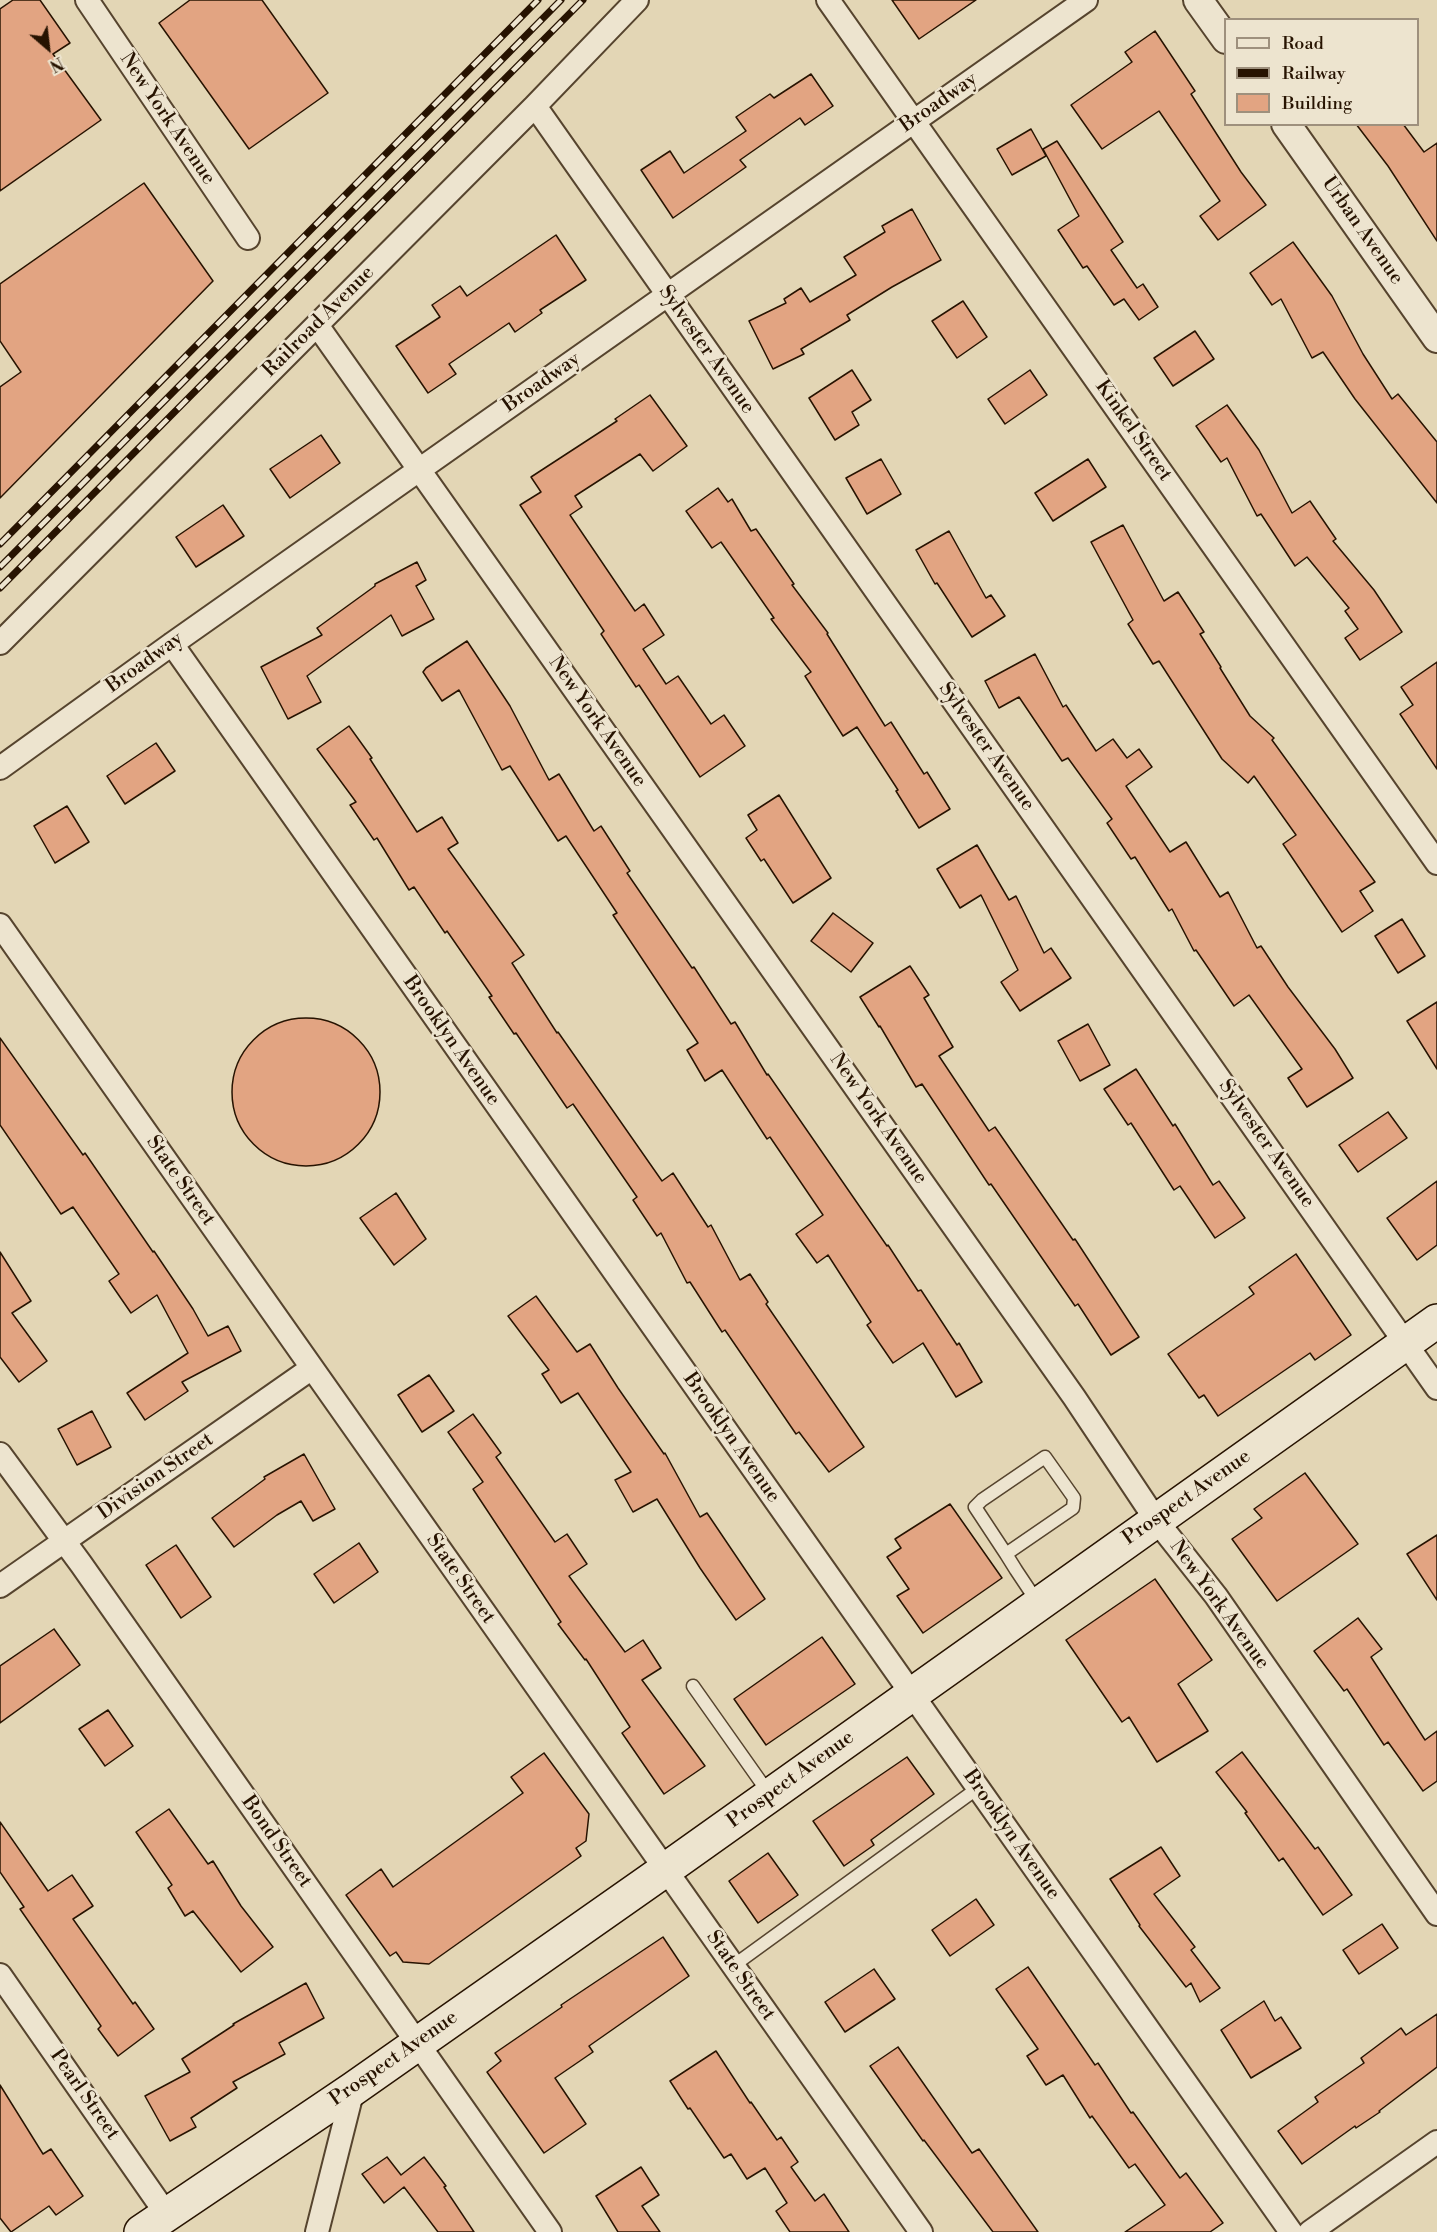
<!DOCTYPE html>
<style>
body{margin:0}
#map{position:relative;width:1437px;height:2232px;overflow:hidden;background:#e3d6b5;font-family:"Libre Bodoni",serif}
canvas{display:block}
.legend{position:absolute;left:1224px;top:18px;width:195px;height:108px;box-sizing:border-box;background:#ede4cf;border:2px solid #9e907d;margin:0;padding:8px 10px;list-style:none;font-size:18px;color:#271301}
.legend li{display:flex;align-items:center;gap:12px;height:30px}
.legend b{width:30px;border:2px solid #9e907d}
.north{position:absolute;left:18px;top:18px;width:60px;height:60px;-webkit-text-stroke:4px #ede4cf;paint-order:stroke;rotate:152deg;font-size:16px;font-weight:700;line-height:24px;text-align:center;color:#271301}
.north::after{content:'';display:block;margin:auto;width:21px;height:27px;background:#271301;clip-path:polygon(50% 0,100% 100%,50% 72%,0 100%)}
</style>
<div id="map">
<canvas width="1437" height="2232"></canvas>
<ul class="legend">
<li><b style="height:8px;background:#ede4cf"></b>Road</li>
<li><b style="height:8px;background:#271301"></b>Railway</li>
<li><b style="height:16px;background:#e2a482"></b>Building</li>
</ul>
<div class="north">N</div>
</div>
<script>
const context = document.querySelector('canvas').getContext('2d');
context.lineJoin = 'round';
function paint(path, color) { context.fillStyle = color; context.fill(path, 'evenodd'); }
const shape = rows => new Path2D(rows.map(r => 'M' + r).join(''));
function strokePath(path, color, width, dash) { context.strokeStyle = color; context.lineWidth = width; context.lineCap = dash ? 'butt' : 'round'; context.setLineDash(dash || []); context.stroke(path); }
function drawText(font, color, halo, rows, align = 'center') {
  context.font = font + ' "Libre Bodoni",serif'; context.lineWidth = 5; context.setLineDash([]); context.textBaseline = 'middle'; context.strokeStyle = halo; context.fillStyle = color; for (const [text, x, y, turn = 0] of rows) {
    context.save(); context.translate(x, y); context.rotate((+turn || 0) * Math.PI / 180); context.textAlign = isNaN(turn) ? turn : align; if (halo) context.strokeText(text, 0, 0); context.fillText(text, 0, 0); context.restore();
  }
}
const building = shape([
 [13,0,40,0,70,43,53,54,101,120,0,191,0,9,13,0],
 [190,0,262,0,328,93,249,149,159,23,190,0],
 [892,0,976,0,919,39,892,0],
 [1155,31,1195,91,1191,94,1241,172,1266,205,1218,240,1200,216,1220,201,1159,111,1102,149,1071,105,1132,62,1125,52,1155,31],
 [811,74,833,106,805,125,800,118,740,160,746,167,673,218,641,170,670,151,684,173,746,131,736,117,770,94,774,98,811,74],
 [1356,124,1403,124,1424,152,1437,143,1437,241,1388,166,1356,124],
 [1031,129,1046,156,1012,175,997,149,1031,129],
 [1057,141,1123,242,1111,250,1137,288,1143,284,1158,307,1139,320,1124,299,1114,305,1087,266,1083,268,1058,230,1079,216,1043,149,1057,141],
 [144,183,213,281,0,498,0,387,21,372,0,341,0,284,144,183],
 [912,209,941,260,892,287,847,315,850,320,801,349,804,354,773,369,749,321,786,303,784,299,801,288,810,302,856,275,844,257,885,232,882,226,912,209],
 [556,235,586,280,540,310,542,313,515,332,509,323,449,364,456,374,428,393,396,346,440,317,432,305,460,286,467,296,556,235],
 [1293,242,1332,296,1363,354,1392,399,1398,394,1437,442,1437,503,1355,399,1323,352,1312,358,1281,299,1272,305,1250,273,1293,242],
 [963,301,987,337,957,358,932,321,963,301],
 [1195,331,1214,359,1173,386,1154,358,1195,331],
 [852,370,871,400,852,412,859,425,835,440,809,398,852,370],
 [1030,370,1047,395,1005,424,988,399,1030,370],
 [650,395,687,446,653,471,640,454,575,496,582,507,570,515,635,611,644,604,664,635,643,649,666,684,678,676,711,724,724,715,745,746,700,777,639,685,636,687,601,634,604,631,520,505,541,492,531,477,617,421,615,419,650,395],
 [1227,405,1259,450,1292,513,1310,501,1336,539,1333,541,1374,590,1402,632,1360,660,1345,638,1358,629,1345,611,1349,608,1307,557,1295,566,1261,514,1257,516,1227,458,1221,462,1196,426,1227,405],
 [321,435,340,463,290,498,270,469,321,435],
 [881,459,901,494,867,514,846,478,881,459],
 [1088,459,1106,487,1053,521,1035,493,1088,459],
 [718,488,728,502,732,499,751,531,756,529,794,584,792,585,828,633,827,634,885,726,891,722,924,774,927,772,950,809,919,828,896,791,898,790,857,727,843,736,805,676,811,672,771,619,774,618,721,542,712,548,686,511,718,488],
 [223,505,244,536,196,567,176,537,223,505],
 [1123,525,1164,601,1178,592,1204,632,1200,634,1221,667,1220,668,1250,716,1274,738,1272,740,1375,882,1360,891,1373,911,1342,932,1283,844,1296,835,1254,776,1248,783,1222,759,1159,661,1153,664,1128,624,1133,620,1091,542,1123,525],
 [949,531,986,598,991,595,1005,616,972,637,937,583,935,584,916,550,949,531],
 [417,562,426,580,416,586,434,619,402,636,391,615,307,676,321,702,288,719,261,667,322,635,317,628,375,586,375,584,417,562],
 [467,641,510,706,549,780,559,774,594,831,601,826,630,871,627,873,692,968,694,967,731,1024,735,1022,767,1075,768,1074,887,1246,888,1245,918,1291,921,1290,957,1345,959,1343,982,1382,956,1397,923,1343,893,1363,867,1325,871,1322,828,1255,817,1263,796,1234,823,1215,770,1137,767,1139,722,1070,705,1081,687,1050,698,1043,613,915,617,913,566,836,558,841,510,766,502,770,459,690,442,701,423,672,426,668,467,641],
 [1035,654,1063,707,1066,705,1096,751,1113,739,1127,758,1139,749,1152,767,1126,786,1170,852,1186,842,1220,897,1228,892,1257,948,1261,946,1288,987,1335,1049,1353,1078,1307,1107,1288,1078,1302,1069,1249,995,1234,1006,1196,950,1194,951,1172,909,1169,911,1135,857,1131,859,1107,823,1112,819,1068,758,1062,761,1019,697,999,708,985,681,1035,654],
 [1437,662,1437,769,1400,714,1413,705,1401,687,1437,662],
 [349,726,372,758,370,759,417,832,442,817,458,843,448,849,524,955,512,963,557,1033,558,1032,662,1181,673,1173,708,1227,711,1225,740,1280,750,1274,768,1302,766,1304,864,1447,829,1472,799,1432,796,1434,725,1330,722,1332,690,1282,687,1283,661,1233,657,1236,633,1200,637,1197,573,1104,567,1108,516,1033,514,1034,489,997,492,996,447,931,445,933,414,887,409,890,377,838,374,840,350,805,356,802,317,749,349,726],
 [156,743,175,771,125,804,107,776,156,743],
 [779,795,831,878,793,903,764,859,761,861,746,838,757,830,748,815,779,795],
 [67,806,89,842,55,863,34,826,67,806],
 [977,845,1009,900,1016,896,1044,953,1051,948,1071,978,1020,1011,1001,982,1018,970,981,895,960,908,937,869,977,845],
 [833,913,873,943,851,972,811,941,833,913],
 [1402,919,1425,956,1398,973,1375,936,1402,919],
 [910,966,929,995,924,998,953,1047,939,1056,989,1131,995,1127,1073,1240,1075,1239,1139,1337,1111,1355,1078,1304,1075,1306,991,1184,989,1185,922,1084,916,1087,880,1026,879,1027,860,997,910,966],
 [1437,1002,1437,1069,1407,1021,1437,1002],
 '232 1092a74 74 0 1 1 148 0a74 74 0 1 1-148 0Z',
 [1088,1024,1110,1065,1080,1081,1058,1041,1088,1024],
 [0,1038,83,1155,85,1153,153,1252,154,1251,193,1309,208,1336,228,1326,241,1351,182,1382,188,1391,145,1420,127,1393,188,1353,157,1295,131,1313,109,1281,119,1274,73,1207,61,1214,0,1125,0,1038],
 [1136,1069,1173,1126,1175,1124,1213,1185,1219,1181,1245,1218,1215,1238,1180,1186,1174,1190,1131,1123,1128,1125,1104,1089,1136,1069],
 [1388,1112,1407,1138,1358,1172,1339,1145,1388,1112],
 [1437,1181,1437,1245,1417,1260,1387,1218,1437,1181],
 [396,1193,426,1239,394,1265,360,1218,396,1193],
 [0,1252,31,1301,12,1313,47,1361,19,1382,0,1357,0,1252],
 [1296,1254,1351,1335,1315,1360,1310,1353,1218,1416,1204,1395,1199,1398,1168,1354,1254,1294,1249,1287,1296,1254],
 [536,1296,577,1352,590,1344,618,1388,664,1454,665,1453,700,1517,707,1513,765,1599,736,1620,700,1568,657,1499,633,1512,615,1480,631,1472,578,1393,561,1403,542,1374,549,1370,508,1316,536,1296],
 [429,1375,454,1411,422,1432,398,1395,429,1375],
 [92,1411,111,1447,77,1465,58,1429,92,1411],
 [473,1414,501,1453,496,1457,555,1542,567,1534,587,1564,569,1576,625,1652,643,1640,661,1668,642,1680,705,1766,664,1794,622,1733,630,1727,586,1659,585,1660,558,1624,561,1622,473,1489,483,1482,448,1432,473,1414],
 [304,1454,335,1509,313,1521,301,1501,277,1515,234,1547,212,1518,265,1479,264,1477,304,1454],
 [1305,1473,1358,1544,1277,1601,1232,1539,1262,1518,1254,1509,1305,1473],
 [950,1504,1002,1578,923,1633,897,1596,909,1589,887,1557,901,1548,895,1539,950,1504],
 [1437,1535,1437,1600,1407,1554,1437,1535],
 [359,1543,378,1572,334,1603,314,1574,359,1543],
 [176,1545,211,1597,181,1618,146,1565,176,1545],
 [1155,1579,1212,1660,1178,1684,1208,1731,1157,1762,1129,1717,1122,1722,1066,1640,1155,1579],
 [1358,1618,1382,1649,1371,1657,1425,1740,1437,1731,1437,1781,1423,1791,1388,1742,1384,1745,1347,1689,1344,1691,1314,1651,1358,1618],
 [54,1629,80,1665,0,1723,0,1666,54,1629],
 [822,1637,855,1684,766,1745,734,1699,822,1637],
 [108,1710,133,1746,105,1766,79,1729,108,1710],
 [1242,1752,1315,1849,1318,1847,1352,1895,1323,1915,1283,1858,1279,1861,1245,1813,1247,1812,1216,1772,1242,1752],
 [544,1753,589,1814,586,1841,576,1848,581,1856,429,1964,403,1962,396,1952,390,1956,346,1895,381,1869,393,1887,523,1793,511,1777,544,1753],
 [907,1757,934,1794,871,1840,874,1845,844,1866,813,1821,907,1757],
 [169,1809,208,1864,213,1861,241,1906,273,1947,241,1972,193,1911,185,1916,168,1888,172,1885,136,1832,169,1809],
 [0,1822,48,1891,72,1875,93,1906,73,1919,133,2004,135,2002,154,2029,118,2056,98,2029,101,2026,20,1909,24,1907,0,1872,0,1822],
 [1161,1847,1180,1876,1154,1894,1195,1947,1191,1950,1220,1988,1200,2002,1191,1983,1186,1987,1139,1926,1140,1925,1110,1879,1161,1847],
 [768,1853,798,1895,758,1923,729,1881,768,1853],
 [976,1899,994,1925,950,1956,932,1930,976,1899],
 [1382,1924,1398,1948,1359,1974,1343,1950,1382,1924],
 [663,1937,689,1976,589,2046,593,2052,555,2078,586,2124,544,2153,487,2072,501,2061,495,2053,562,2007,561,2005,663,1937],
 [1028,1967,1095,2065,1098,2063,1131,2113,1133,2112,1180,2178,1186,2173,1223,2223,1210,2232,1125,2232,1165,2205,1135,2164,1129,2168,1092,2116,1090,2118,1063,2075,1046,2085,1027,2056,1038,2049,996,1989,1028,1967],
 [874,1969,895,1999,845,2032,825,2002,874,1969],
 [306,1983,324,2018,279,2043,285,2054,233,2082,237,2088,191,2118,196,2127,170,2141,145,2096,190,2072,182,2059,234,2025,233,2024,306,1983],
 [1264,2001,1275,2021,1281,2017,1301,2048,1251,2078,1221,2030,1264,2001],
 [1437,2014,1437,2067,1379,2111,1380,2112,1356,2128,1355,2126,1302,2164,1278,2131,1318,2102,1315,2097,1364,2063,1361,2058,1401,2028,1406,2035,1437,2014],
 [898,2047,972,2153,979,2149,1038,2232,993,2232,924,2140,923,2141,870,2066,898,2047],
 [716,2051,750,2103,751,2102,777,2140,781,2137,798,2162,791,2167,815,2201,824,2194,849,2232,790,2232,776,2211,787,2203,765,2168,747,2179,731,2154,724,2158,690,2108,688,2109,670,2081,716,2051],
 [0,2085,43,2154,51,2149,83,2196,56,2215,49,2206,11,2232,0,2218,0,2085],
 [387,2157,401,2175,424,2157,446,2186,444,2187,474,2232,438,2232,404,2187,384,2203,362,2174,387,2157],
 [641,2167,659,2195,642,2206,660,2232,618,2232,596,2196,641,2167]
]);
paint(building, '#e2a482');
strokePath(building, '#271301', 1.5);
const service = shape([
 [1006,1554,1073,1508,1074,1498,1045,1457,982,1500,975,1507,1006,1554,1016,1570,1038,1603],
 [693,1686,770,1795],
 [733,1966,978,1788]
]);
const minor = shape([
 [87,0,248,238],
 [828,0,1437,863],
 [535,106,1437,1388],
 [317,325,1074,1397,1156,1520,1216,1596,1437,1914],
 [0,643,535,106,637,0],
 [172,644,1291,2232],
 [0,768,172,644,1086,0],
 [0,925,921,2232],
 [0,1454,81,1564,550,2232],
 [0,1586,312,1368],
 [0,1975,167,2215],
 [317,2232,353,2089],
 [1310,2232,1437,2142]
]);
const tertiary = shape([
 [1198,0,1226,39],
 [1286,124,1437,338]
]);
const secondary = shape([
 [141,2232,353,2089,665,1870,1437,1321]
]);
strokePath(service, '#56442e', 15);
strokePath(minor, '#56442e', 26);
strokePath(tertiary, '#56442e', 32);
strokePath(secondary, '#271301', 36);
strokePath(service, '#ede4cf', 12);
strokePath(minor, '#ede4cf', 22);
strokePath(tertiary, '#ede4cf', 28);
strokePath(secondary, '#ede4cf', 33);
const rail = shape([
 [0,544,538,0],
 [0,567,561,0],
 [0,588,583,0]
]);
strokePath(rail, '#271301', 7);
strokePath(rail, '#ede4cf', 4.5, [14]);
drawText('20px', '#271301', '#ede4cf', [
 ["Broadway",939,103,-35],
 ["New York Avenue",167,119,56],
 ["Urban Avenue",1362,231,55],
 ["Railroad Avenue",319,322,-45],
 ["Sylvester Avenue",706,350,55],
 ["Broadway",542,383,-35],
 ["Kinkel Street",1133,431,55],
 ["Broadway",145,663,-36],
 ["New York Avenue",597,722,55],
 ["Sylvester Avenue",986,747,55],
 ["Brooklyn Avenue",451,1041,55],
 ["New York Avenue",878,1119,55],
 ["Sylvester Avenue",1266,1144,55],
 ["State Street",180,1181,55],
 ["Brooklyn Avenue",731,1438,55],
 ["Division Street",156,1477,-35],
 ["Prospect Avenue",1187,1498,-35],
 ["State Street",460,1579,55],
 ["New York Avenue",1219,1605,54],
 ["Prospect Avenue",791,1780,-36],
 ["Brooklyn Avenue",1011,1835,55],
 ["Bond Street",276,1842,55],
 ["State Street",740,1976,55],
 ["Prospect Avenue",394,2059,-35],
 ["Pearl Street",84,2095,55]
]);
</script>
